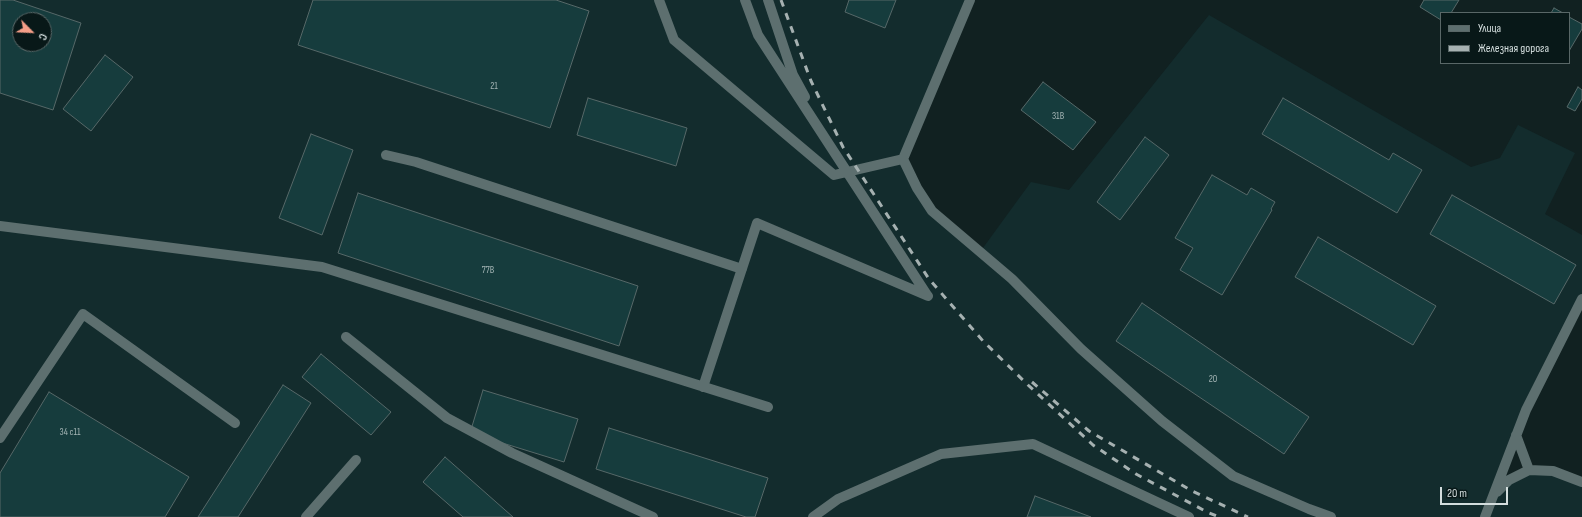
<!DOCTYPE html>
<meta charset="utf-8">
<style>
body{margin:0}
#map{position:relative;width:1582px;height:517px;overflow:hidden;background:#112121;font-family:"Sofia Sans Condensed",sans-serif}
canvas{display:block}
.legend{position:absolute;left:1440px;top:12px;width:130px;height:52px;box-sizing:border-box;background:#081818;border:1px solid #596767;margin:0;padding:5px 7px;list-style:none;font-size:12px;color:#d3dddd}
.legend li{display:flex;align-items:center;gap:8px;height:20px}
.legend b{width:20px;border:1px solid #596767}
.north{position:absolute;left:12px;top:12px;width:40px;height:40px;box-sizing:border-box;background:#081818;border:1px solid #596767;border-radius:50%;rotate:114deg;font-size:11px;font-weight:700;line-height:16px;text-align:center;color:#d3dddd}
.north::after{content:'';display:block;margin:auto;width:14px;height:18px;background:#f49e88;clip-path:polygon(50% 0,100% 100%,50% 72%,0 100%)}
.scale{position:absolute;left:1440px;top:487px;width:68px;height:18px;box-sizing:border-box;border:2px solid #d3dddd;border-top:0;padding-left:5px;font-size:12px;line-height:14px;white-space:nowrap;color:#d3dddd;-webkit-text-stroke:3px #081818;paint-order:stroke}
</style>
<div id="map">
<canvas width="1582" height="517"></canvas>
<ul class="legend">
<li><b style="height:5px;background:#5d6f6f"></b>Улица</li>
<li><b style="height:5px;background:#a6b1b1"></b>Железная дорога</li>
</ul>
<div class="north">С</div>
<div class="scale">20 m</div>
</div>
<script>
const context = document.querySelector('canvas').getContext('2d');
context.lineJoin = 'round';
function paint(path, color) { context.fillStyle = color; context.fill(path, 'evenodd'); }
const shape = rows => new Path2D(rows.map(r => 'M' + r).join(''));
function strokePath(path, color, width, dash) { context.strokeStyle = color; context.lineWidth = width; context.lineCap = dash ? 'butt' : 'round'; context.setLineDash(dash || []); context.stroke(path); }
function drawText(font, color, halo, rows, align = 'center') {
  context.font = font + ' "Sofia Sans Condensed",sans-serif'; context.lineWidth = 3; context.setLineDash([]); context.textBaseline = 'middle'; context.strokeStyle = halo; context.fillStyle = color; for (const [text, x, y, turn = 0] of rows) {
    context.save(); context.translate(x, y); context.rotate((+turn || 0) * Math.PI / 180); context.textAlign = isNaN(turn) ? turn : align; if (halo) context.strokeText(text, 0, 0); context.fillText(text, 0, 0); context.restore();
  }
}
paint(shape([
 [0,0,970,0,903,159,932,211,980,252,1031,182,1069,190,1209,15,1471,167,1500,158,1518,125,1575,153,1545,214,1582,235,1582,299,1526,410,1493,495,1529,470,1582,482,1582,517,0,517],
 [20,20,44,20,44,44,20,44]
]), '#132c2d');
const building = shape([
 [0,0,13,0,81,23,53,110,0,93,0,0],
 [20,20,44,20,44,44,20,44,20,20],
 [313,0,556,0,589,11,550,128,298,45,313,0],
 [849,0,896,0,885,28,845,12,849,0],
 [1424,0,1459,0,1451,13,1441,13,1441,20,1420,7,1424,0],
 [1554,8,1563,13,1551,13,1554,8],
 [1569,17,1582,24,1582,29,1569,51,1569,17],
 [105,55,133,77,91,131,63,109,105,55],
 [1043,82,1096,122,1073,150,1021,110,1043,82],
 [1578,87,1582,90,1582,99,1575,111,1567,107,1578,87],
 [588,98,687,128,676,166,577,135,588,98],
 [1283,98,1389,160,1393,153,1422,170,1397,213,1262,134,1283,98],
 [311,134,353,150,322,235,279,218,311,134],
 [1145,137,1169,155,1120,220,1097,202,1145,137],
 [1212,175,1247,195,1251,188,1275,202,1271,209,1272,210,1222,295,1180,270,1193,248,1175,238,1212,175],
 [358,193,638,286,619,346,338,253,358,193],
 [1452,195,1576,265,1554,304,1430,234,1452,195],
 [1318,237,1436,306,1413,345,1295,277,1318,237],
 [1142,303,1309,417,1284,454,1116,341,1142,303],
 [321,354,391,412,371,435,302,377,321,354],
 [283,385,311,403,238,517,198,517,283,385],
 [483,390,578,419,564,462,470,433,483,390],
 [49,392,189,477,165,517,0,517,0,473,49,392],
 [609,428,768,478,755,517,746,517,596,469,609,428],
 [445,457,513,517,463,517,423,482,445,457],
 [1035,496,1091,517,1027,517,1035,496]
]);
paint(building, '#163c3d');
strokePath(building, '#566868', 1);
strokePath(shape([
 [659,0,674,40,834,175,903,159],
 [745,0,758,35,927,295],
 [768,0,793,75,805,97],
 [970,0,903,159,917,188,932,211,1012,279,1081,349,1162,421,1233,476,1309,509,1331,517],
 [386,155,416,162,742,269],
 [0,226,322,267,768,407],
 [346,337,447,418,512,453,653,517],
 [703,387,757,223,928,296],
 [1516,435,1529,470],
 [0,438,83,314,235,423],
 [1497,492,1509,480,1529,470,1553,471,1582,482],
 [306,517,356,460],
 [813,517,838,499,941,454,1033,444,1189,517],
 [1485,517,1526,410,1582,299]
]), '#5d6f6f', 10);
strokePath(shape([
 [781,0,811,81,843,147,929,279,983,341,1028,385,1093,445,1136,474,1207,512,1219,517],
 [1032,382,1089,431,1192,491,1248,517]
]), '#a6b1b1', 3, [7, 7]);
drawText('10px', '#a4b5b5', null, [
 ["21",494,86],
 ["31В",1058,116],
 ["77В",488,270],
 ["20",1213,379],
 ["34 с11",70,432]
]);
</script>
